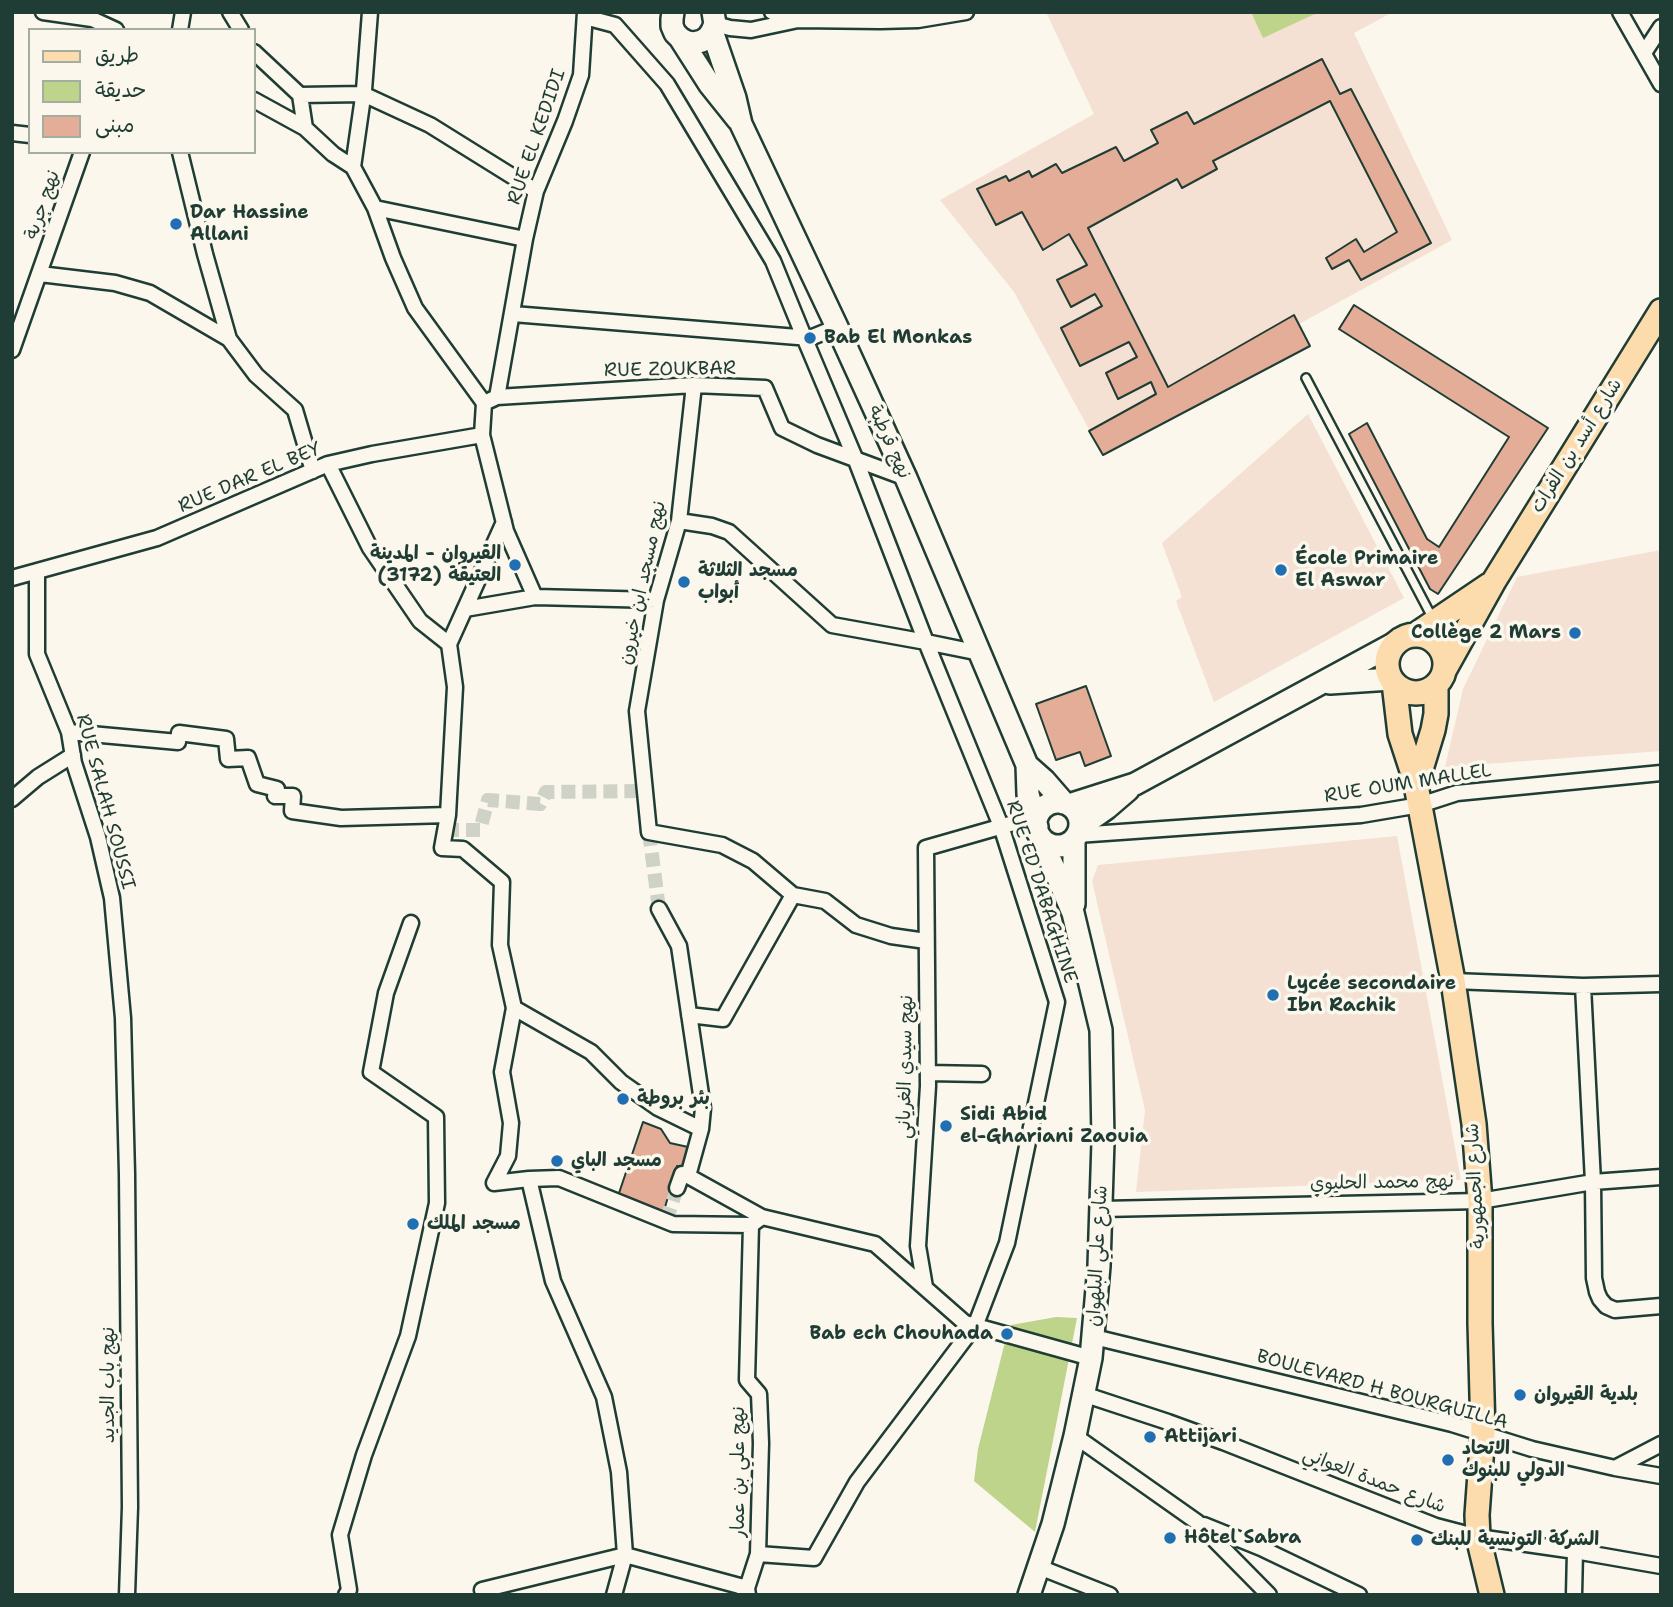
<!DOCTYPE html>
<meta charset="utf-8">
<style>
body{margin:0}
#map{position:relative;width:1673px;height:1607px;overflow:hidden;background:#fbf7ec;font-family:"Shantell Sans","Playpen Sans Arabic",sans-serif}
canvas{display:block}
.frame{position:absolute;inset:0;border:14px solid #1f3d34;pointer-events:none}
.legend{position:absolute;left:28px;top:28px;width:228px;height:126px;box-sizing:border-box;background:#fbf7ec;border:2px solid #a3ada2;margin:0;padding:9px 12px;list-style:none;font-size:21px;color:#1f3d34}
.legend li{display:flex;align-items:center;gap:14px;height:35px}
.legend b{width:35px;border:2px solid #a3ada2}
</style>
<div id="map">
<canvas width="1673" height="1607"></canvas>
<div class="frame"></div>
<ul class="legend">
<li><b style="height:9px;background:#fcdcac"></b>طريق</li>
<li><b style="height:19px;background:#bed48a"></b>حديقة</li>
<li><b style="height:19px;background:#e3ad98"></b>مبنى</li>
</ul>
</div>
<script>
const context = document.querySelector('canvas').getContext('2d');
context.lineJoin = 'round';
function paint(path, color) { context.fillStyle = color; context.fill(path, 'evenodd'); }
const shape = rows => new Path2D(rows.map(r => 'M' + r).join(''));
function strokePath(path, color, width, dash) { context.strokeStyle = color; context.lineWidth = width; context.lineCap = dash ? 'butt' : 'round'; context.setLineDash(dash || []); context.stroke(path); }
function drawText(font, color, halo, rows, align = 'center') {
  context.font = font + ' "Shantell Sans","Playpen Sans Arabic",sans-serif'; context.lineWidth = 7; context.setLineDash([]); context.textBaseline = 'middle'; context.strokeStyle = halo; context.fillStyle = color; for (const [text, x, y, turn = 0] of rows) {
    context.save(); context.translate(x, y); context.rotate((+turn || 0) * Math.PI / 180); context.textAlign = isNaN(turn) ? turn : align; if (halo) context.strokeText(text, 0, 0); context.fillText(text, 0, 0); context.restore();
  }
}
paint(shape([
 [1046,12,1393,12,1354,33,1452,240,1299,324,1310,346,1103,455,1014,292,940,200,1094,114],
 [1308,414,1404,598,1214,702,1176,601,1182,597,1162,543],
 [1661,550,1661,751,1445,767,1463,689,1517,577],
 [1397,836,1461,1180,1136,1192,1145,1110,1092,881,1098,865]
]), '#f4e1d3');
paint(shape([
 [1251,12,1319,12,1263,38],
 [1056,1317,1077,1318,1035,1532,974,1481,978,1449,1007,1334,1011,1325]
]), '#bed48a');
const building = shape([
 [1322,59,1340,94,1351,89,1431,243,1361,280,1349,260,1332,269,1326,258,1356,239,1364,252,1397,232,1330,101,1213,161,1217,169,1182,188,1177,179,1088,228,1168,387,1294,315,1310,346,1103,455,1089,431,1156,394,1151,382,1118,399,1106,373,1137,357,1129,342,1080,366,1061,328,1102,306,1095,294,1071,307,1057,280,1087,265,1069,234,1043,250,1022,212,996,225,977,189,1006,176,1009,181,1029,171,1032,177,1056,164,1062,173,1116,147,1124,161,1158,143,1151,130,1187,112,1194,124,1322,59],
 [1354,305,1548,428,1438,594,1430,589,1349,434,1367,423,1427,539,1439,547,1509,437,1339,329,1354,305],
 [1086,686,1111,756,1085,766,1080,752,1056,760,1036,704,1086,686],
 [643,1122,661,1129,670,1143,688,1147,682,1167,677,1166,663,1214,617,1199,643,1122]
]);
paint(building, '#e3ad98');
strokePath(building, '#1f3d34', 2);
strokePath(shape([
 [445,830,480,830,488,800,540,804,546,792,645,791],
 [649,832,659,909],
 [666,1221,677,1188]
]), '#cfd2c7', 14, [14, 7]);
const lane = shape([
 [1306,378,1433,619]
]);
const street = shape([
 [43,12,92,19,116,30],
 [230,12,241,30],
 [370,12,364,90,353,167,375,208,393,258,415,308,484,403,482,435,506,531,535,597],
 [772,12,797,20],
 [1620,12,1661,84],
 [585,17,615,25,667,84,773,261,804,337,855,458,926,642,1001,826,1057,1002,1007,1243,976,1324,857,1482,814,1558,758,1554],
 [715,24,730,28,751,30,798,20,880,21,918,20,966,12],
 [180,30,183,12],
 [254,52,300,95,305,128,333,154,353,167],
 [1644,53,1661,27],
 [300,95,363,94,430,125,536,191],
 [254,100,305,128],
 [12,133,30,135],
 [180,152,205,254,229,339],
 [375,208,525,239],
 [40,274,115,283,150,293,229,339,256,375,295,410,313,471],
 [513,314,810,338,837,327],
 [12,350,82,152],
 [694,385,679,521,656,600,637,711,649,832,722,845,753,861,793,895],
 [497,397,525,239,536,191,565,121,581,75,585,12],
 [484,403,497,397,694,385,765,388,782,428,817,445,906,478],
 [328,464,370,548,420,621,449,644],
 [679,521,712,526,729,532,832,625,926,642,980,653],
 [37,571,37,654,69,732,74,763,98,837,112,898,123,1018,127,1174,130,1507,127,1595],
 [12,578,157,538,328,464,372,454,482,435],
 [465,609,535,597,656,600],
 [69,732,178,742,179,733,226,739,228,759,248,758,257,784,277,789,275,796,293,796,292,811,341,818,448,815,442,848,463,849,502,882,500,945,514,1008,502,1072,511,1123,508,1156,494,1183],
 [12,799,38,777,73,755],
 [448,815,455,687,449,644,504,522],
 [1077,835,1361,815,1420,805,1457,793,1661,773],
 [659,909,679,946,703,1108,701,1129,688,1176,762,1217],
 [1453,981,1583,986,1661,984],
 [1583,986,1593,1182,1594,1278,1597,1292,1600,1299,1606,1306,1615,1310,1661,1306],
 [514,1008,591,1052,621,1082,658,1108,701,1129],
 [689,1015,723,1019,793,895,825,901,856,925,891,936,926,941],
 [928,1073,982,1074],
 [529,1179,553,1281,604,1397,619,1472,625,1555,614,1595],
 [494,1183,529,1179,559,1178,673,1224,751,1225,762,1217,875,1244,965,1323,1091,1358],
 [677,1188,682,1174,688,1176],
 [1102,1209,1480,1201,1593,1182,1661,1177],
 [925,1287,918,1246,928,1086,926,848,1010,824,1032,815],
 [1094,1337,1452,1424,1532,1449,1615,1468,1661,1476],
 [1083,1394,1168,1422,1223,1442,1436,1526,1478,1537,1575,1551,1661,1566],
 [1075,1436,1197,1522,1269,1595],
 [1615,1468,1661,1444],
 [1204,1525,1261,1548,1359,1595],
 [1039,1567,1110,1595],
 [482,1590,625,1555,747,1588,744,1594],
 [346,1595,349,1590,340,1535,364,1455,408,1336,437,1203,436,1117,371,1072,386,993,411,923],
 [748,1595,747,1588,758,1554,761,1443,759,1394,747,1380,751,1225],
 [1574,1595,1575,1551]
]);
const secondary = shape([
 [673,12,672,19,672,26,675,33,680,38,687,42,694,43,702,41,708,37,712,31,715,24,713,12],
 [712,31,735,98,741,124,837,327,906,478,1027,765,1028,794,1037,827],
 [680,38,710,85,738,120],
 [1330,683,1391,679],
 [1027,765,1044,780,1064,803],
 '1036 824a22 22 0 1 1 44 0a22 22 0 1 1-44 0Z',
 [1069,805,1135,784,1397,642],
 [1080,827,1107,808,1128,790],
 [1074,904,1074,839],
 [1029,1595,1053,1524,1075,1436,1091,1358,1099,1266,1103,1141,1101,1030,1073,913,1040,836]
]);
const primary = shape([
 '1387 664a29 29 0 1 1 58 0a29 29 0 1 1-58 0Z',
 [1415,635,1489,585],
 [1445,669,1494,581,1661,311],
 [1394,683,1400,734,1415,780,1453,981,1474,1124,1480,1201,1480,1323,1483,1432,1477,1515,1478,1537,1492,1595],
 [1415,780,1422,766,1433,730,1436,714,1436,686]
]);
strokePath(lane, '#1f3d34', 12);
strokePath(street, '#1f3d34', 19);
strokePath(secondary, '#1f3d34', 26);
strokePath(primary, '#1f3d34', 28);
strokePath(lane, '#fbf7ec', 7);
strokePath(street, '#fbf7ec', 14);
strokePath(secondary, '#fbf7ec', 21);
strokePath(primary, '#fcdcac', 23);
for (const [x, y, r, color] of [
 [176,224,7,"#1f6fb2"],
 [810,338,7,"#1f6fb2"],
 [515,565,7,"#1f6fb2"],
 [1281,570,7,"#1f6fb2"],
 [684,582,7,"#1f6fb2"],
 [1575,633,7,"#1f6fb2"],
 [1273,995,7,"#1f6fb2"],
 [623,1099,7,"#1f6fb2"],
 [946,1126,7,"#1f6fb2"],
 [557,1161,7,"#1f6fb2"],
 [413,1224,7,"#1f6fb2"],
 [1007,1334,7,"#1f6fb2"],
 [1520,1395,7,"#1f6fb2"],
 [1150,1437,7,"#1f6fb2"],
 [1448,1460,7,"#1f6fb2"],
 [1170,1538,7,"#1f6fb2"],
 [1417,1540,7,"#1f6fb2"]
]) { const dot = new Path2D(); dot.arc(x, y, r, 0, 2 * Math.PI); context.fillStyle = color; context.fill(dot); strokePath(dot, '#fbf7ec', 2.5); }
drawText('19px', '#1f3d34', '#fbf7ec', [
 ["RUE EL KEDIDI",537,137,-71],
 ["نهج جربة",43,205,-71],
 ["RUE ZOUKBAR",670,370,-1],
 ["نهج قرطبة",889,442,66],
 ["شارع أسد بن الفرات",1577,446,-58],
 ["RUE DAR EL BEY",250,478,-23],
 ["نهج مسجد ابن خيرون",643,583,-78],
 ["RUE OUM MALLEL",1408,784,-9],
 ["RUE SALAH SOUSSI",105,802,75],
 ["RUE ED DABAGHINE",1041,892,72],
 ["نهج سيدي الغرياني",906,1067,-89],
 ["نهج محمد الحليوي",1382,1183,-1],
 ["شارع الجمهورية",1476,1186,-93],
 ["شارع علي البلهوان",1098,1256,-87],
 ["نهج باب الجديد",109,1385,-90],
 ["BOULEVARD H BOURGUILLA",1382,1390,15],
 ["نهج علي بن عمار",739,1472,-90],
 ["شارع حمدة العواني",1374,1481,21]
]);
drawText('bold 19px', '#1f3d34', '#fbf7ec', [
 ["Dar Hassine",190,213],
 ["Allani",190,235],
 ["Bab El Monkas",824,338],
 ["القيروان - المدينة",501,554,"right"],
 ["العتيقة (3172)",501,576,"right"],
 ["École Primaire",1295,559],
 ["El Aswar",1295,581],
 ["مسجد الثلاثة",698,571],
 ["أبواب",698,593],
 ["Collège 2 Mars",1561,633,"right"],
 ["Lycée secondaire",1287,984],
 ["Ibn Rachik",1287,1006],
 ["بئر بروطة",637,1099],
 ["Sidi Abid",960,1115],
 ["el-Ghariani Zaouia",960,1137],
 ["مسجد الباي",571,1161],
 ["مسجد الملك",427,1224],
 ["Bab ech Chouhada",993,1334,"right"],
 ["بلدية القيروان",1534,1395],
 ["Attijari",1164,1437],
 ["الاتحاد",1462,1449],
 ["الدولي للبنوك",1462,1471],
 ["Hôtel Sabra",1184,1538],
 ["الشركة التونسية للبنك",1431,1540]
], 'left');
</script>
